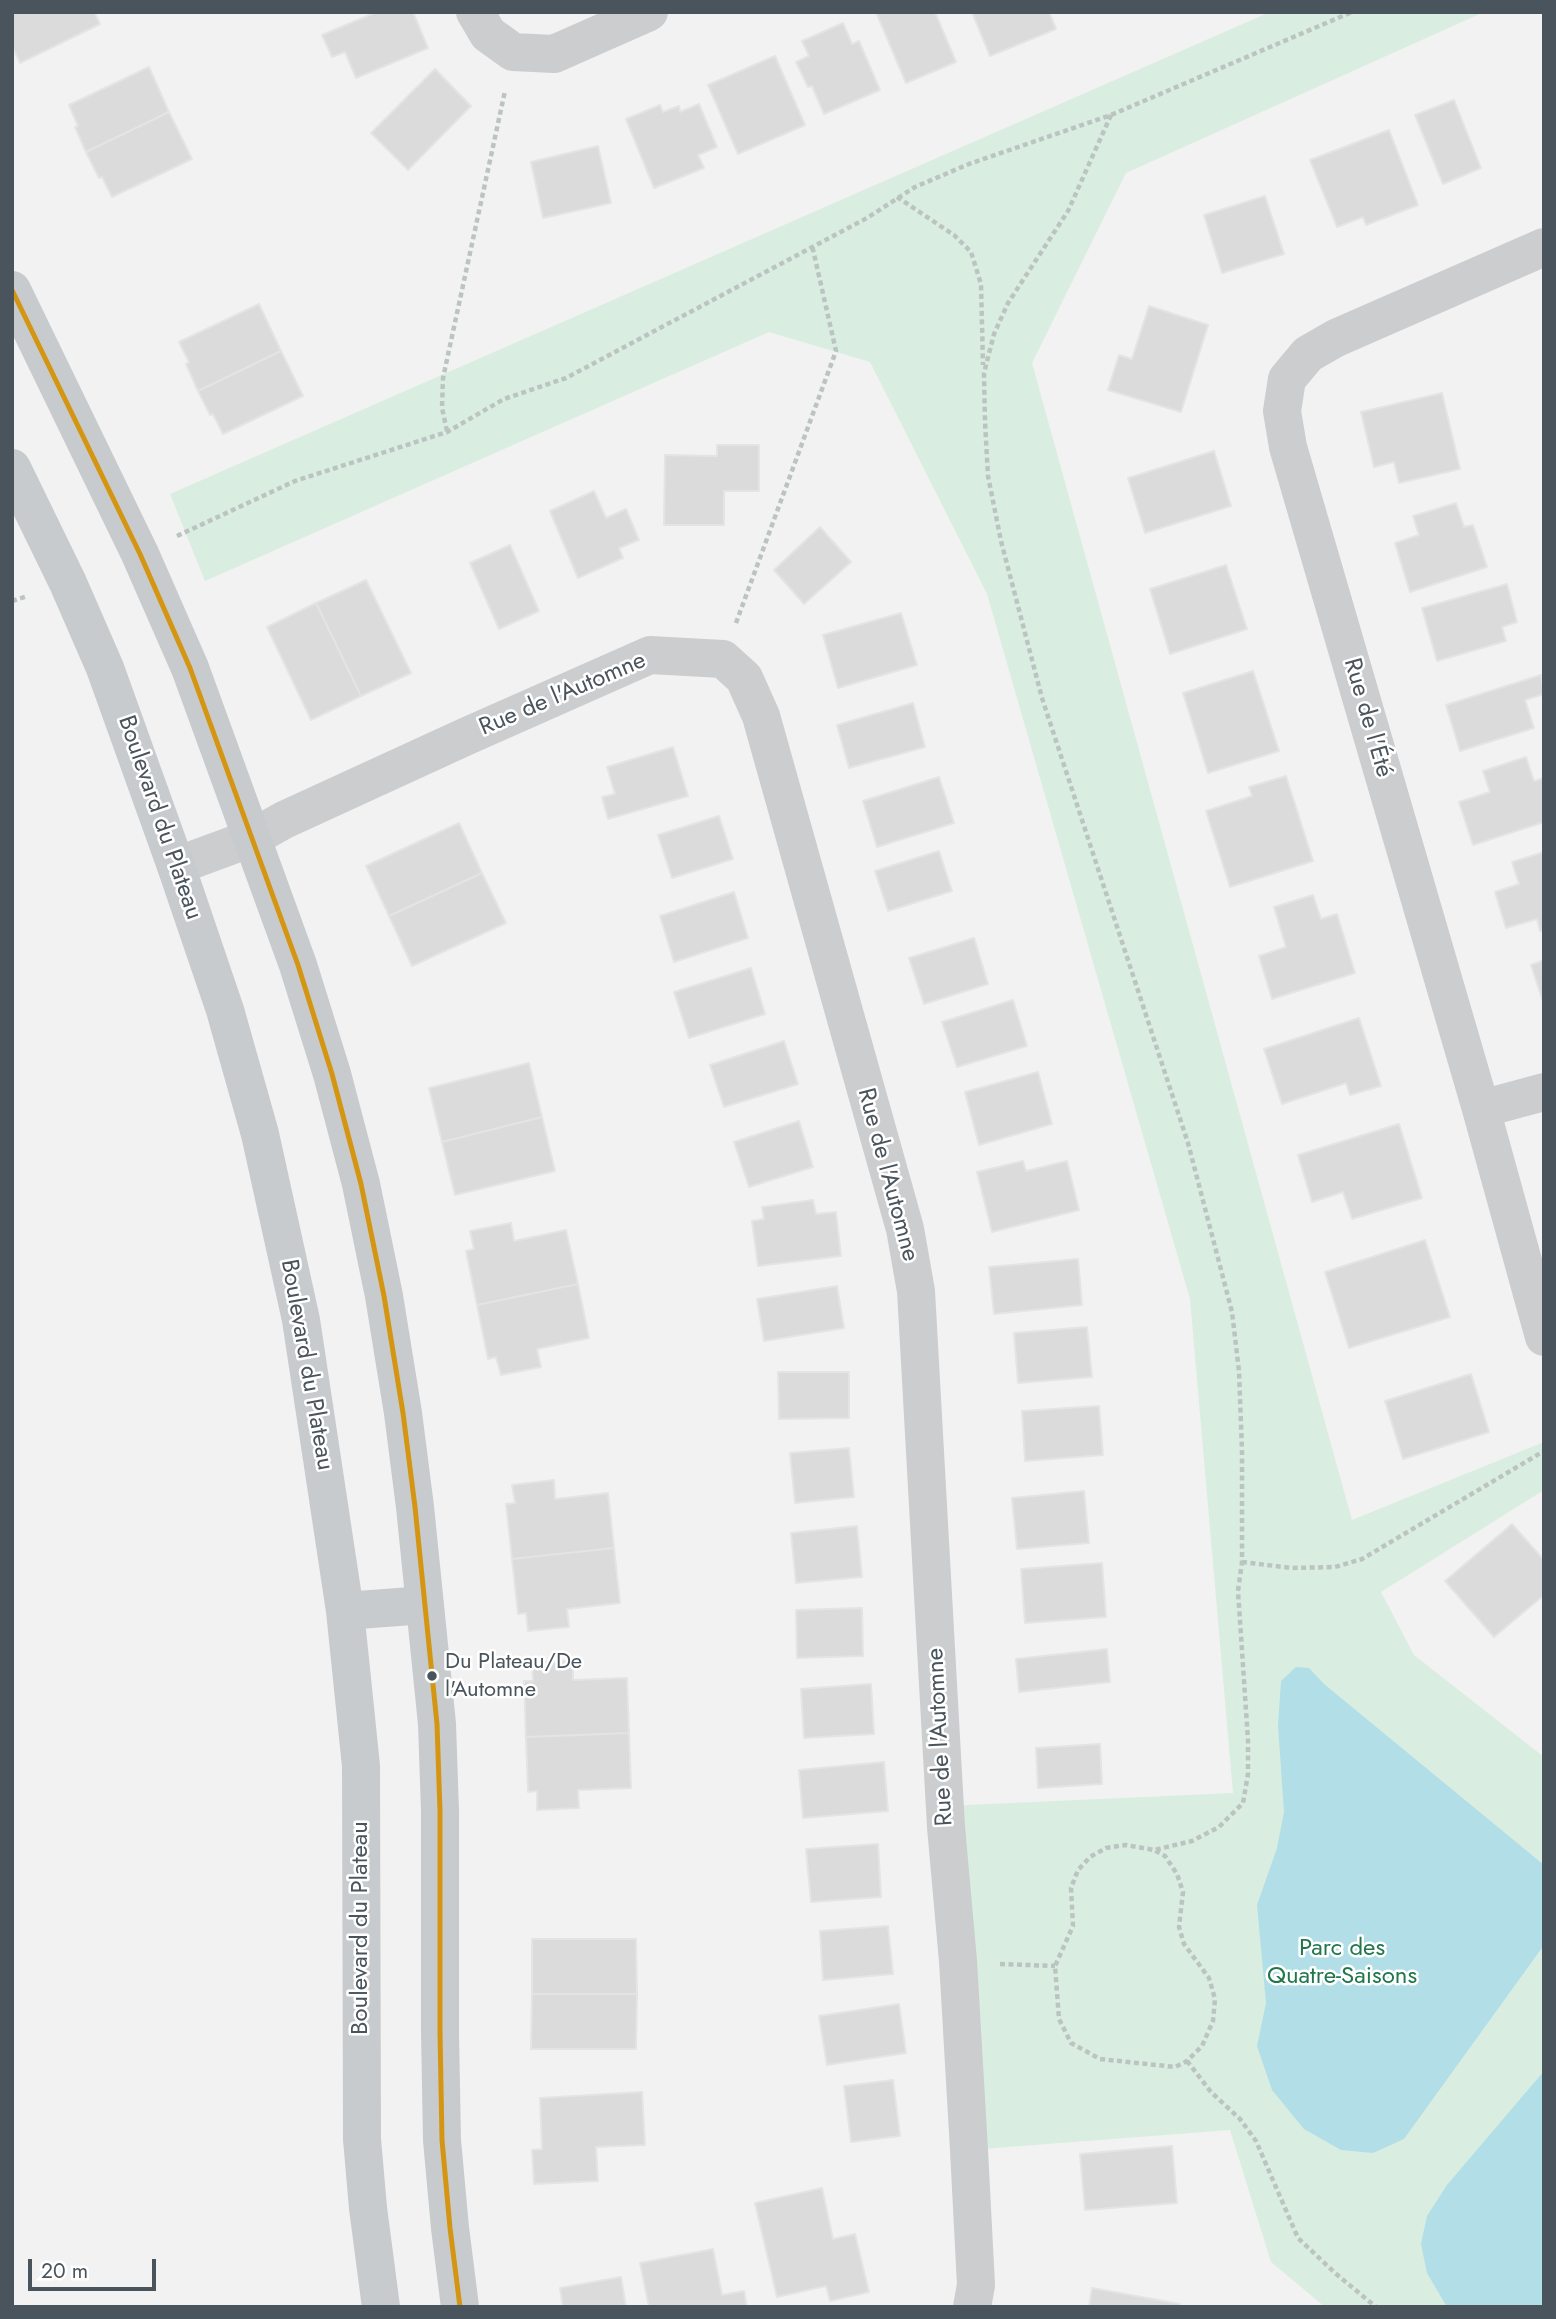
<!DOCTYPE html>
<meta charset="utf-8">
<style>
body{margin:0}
#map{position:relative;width:1556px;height:2319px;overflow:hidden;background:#f2f2f2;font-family:Jost,sans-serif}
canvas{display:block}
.frame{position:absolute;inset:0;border:14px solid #4a545c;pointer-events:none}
.scale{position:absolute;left:28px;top:2259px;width:128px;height:32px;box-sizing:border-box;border:4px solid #4a545c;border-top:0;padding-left:9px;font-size:21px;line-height:24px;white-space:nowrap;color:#4a545c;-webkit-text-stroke:5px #fff;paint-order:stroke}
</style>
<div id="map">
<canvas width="1556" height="2319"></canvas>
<div class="frame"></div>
<div class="scale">20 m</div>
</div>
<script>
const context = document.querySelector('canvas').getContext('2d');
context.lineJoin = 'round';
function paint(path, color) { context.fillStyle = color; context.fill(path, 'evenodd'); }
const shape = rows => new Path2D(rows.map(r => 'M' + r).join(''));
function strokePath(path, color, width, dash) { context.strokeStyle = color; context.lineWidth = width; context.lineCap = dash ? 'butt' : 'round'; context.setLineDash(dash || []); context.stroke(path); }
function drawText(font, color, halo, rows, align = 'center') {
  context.font = font + ' Jost,sans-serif'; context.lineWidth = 5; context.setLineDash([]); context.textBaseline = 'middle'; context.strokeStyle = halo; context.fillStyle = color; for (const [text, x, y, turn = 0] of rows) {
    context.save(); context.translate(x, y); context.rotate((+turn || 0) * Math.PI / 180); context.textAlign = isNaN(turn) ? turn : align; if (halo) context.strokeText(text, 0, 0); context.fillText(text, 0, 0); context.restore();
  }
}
paint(shape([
 [1270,12,1484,12,1126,173,1032,363,1352,1520,1544,1442,1544,1490,1381,1592,1414,1655,1544,1757,1544,2307,1325,2307,1271,2262,1230,2130,969,2150,945,1806,1233,1793,1190,1299,987,594,870,362,769,332,205,581,170,494]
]), '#d9eee1');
paint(shape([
 [1296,1667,1309,1668,1324,1684,1544,1865,1544,1945,1404,2139,1373,2153,1341,2150,1304,2129,1272,2090,1257,2046,1266,2003,1257,1905,1277,1848,1284,1812,1278,1726,1281,1681],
 [1544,2071,1544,2307,1447,2307,1427,2273,1421,2244,1427,2216,1447,2185]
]), '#b2dee8');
const building = shape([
 [12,12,94,12,100,24,20,63,12,46,12,12],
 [377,12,413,12,428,48,356,78,345,52,332,57,322,35,377,12],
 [876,12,935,12,956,62,906,83,876,12],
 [972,12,1049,12,1056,29,990,56,972,12],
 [843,23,852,44,859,41,880,90,824,114,812,86,808,87,796,62,809,56,802,41,843,23],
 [775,56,805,125,738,154,708,85,775,56],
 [149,67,169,112,86,152,75,127,78,126,69,105,149,67],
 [435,69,471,106,408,170,371,133,435,69],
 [1454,100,1481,168,1443,184,1415,115,1454,100],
 [699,104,717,147,698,155,704,168,654,188,626,119,660,105,663,112,679,106,680,112,699,104],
 [169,112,192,159,112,197,102,177,99,178,86,152,169,112],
 [1389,130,1418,205,1366,225,1363,217,1337,227,1310,160,1389,130],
 [598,146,611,203,543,218,531,162,598,146],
 [1265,196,1284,254,1222,273,1204,215,1265,196],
 [259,304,281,351,198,391,186,364,189,362,179,342,259,304],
 [1149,306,1208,325,1181,412,1108,390,1119,355,1132,359,1149,306],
 [281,351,303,396,223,434,213,414,210,415,198,391,281,351],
 [1442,393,1460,469,1399,483,1394,462,1374,467,1361,412,1442,393],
 [717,445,759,445,759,491,724,491,724,525,664,525,665,455,717,456,717,445],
 [1214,451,1231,506,1145,533,1128,478,1214,451],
 [594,491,606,518,626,509,639,540,619,548,623,558,578,578,550,511,594,491],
 [1456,503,1464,527,1473,525,1487,567,1410,592,1395,543,1419,535,1413,516,1456,503],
 [820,527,851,562,804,604,774,570,820,527],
 [510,545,539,611,499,629,470,563,510,545],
 [1226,565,1247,629,1170,654,1150,589,1226,565],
 [366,580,411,673,361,696,316,603,366,580],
 [1507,584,1517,622,1502,627,1506,641,1437,661,1422,608,1507,584],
 [316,603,361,696,311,720,267,627,316,603],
 [901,613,917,665,838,688,823,635,901,613],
 [1253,671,1279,751,1208,773,1183,693,1253,671],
 [1541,675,1544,694,1525,700,1534,728,1460,751,1446,705,1541,675],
 [913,703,925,747,849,768,837,725,913,703],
 [673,747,688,796,608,819,602,797,615,794,607,767,673,747],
 [1526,757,1534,781,1544,778,1544,822,1473,845,1459,802,1490,792,1483,771,1526,757],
 [1286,776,1313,861,1230,887,1206,811,1252,796,1249,787,1286,776],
 [939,777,954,823,877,847,863,801,939,777],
 [719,816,733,859,672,878,658,835,719,816],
 [459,823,482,873,389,916,366,866,459,823],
 [939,851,952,891,888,911,875,871,939,851],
 [1544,852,1544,930,1540,931,1537,919,1506,928,1495,892,1519,884,1512,862,1544,852],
 [482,873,506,923,412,966,389,916,482,873],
 [734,892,748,938,674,962,660,916,734,892],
 [1313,895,1321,919,1337,914,1355,973,1272,999,1259,956,1286,947,1274,907,1313,895],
 [974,938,988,984,924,1004,909,958,974,938],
 [1544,960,1544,1005,1531,965,1544,960],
 [751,968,765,1014,689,1038,674,992,751,968],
 [1013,1000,1027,1046,957,1067,942,1022,1013,1000],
 [1359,1018,1381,1086,1350,1095,1346,1083,1282,1104,1264,1049,1359,1018],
 [784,1041,798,1084,724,1107,710,1065,784,1041],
 [529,1063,542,1117,442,1142,429,1088,529,1063],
 [1038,1072,1052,1124,979,1145,965,1092,1038,1072],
 [542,1117,555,1171,455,1195,442,1142,542,1117],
 [799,1121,813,1167,749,1187,734,1142,799,1121],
 [1399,1124,1422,1198,1352,1219,1343,1192,1312,1202,1298,1155,1399,1124],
 [1023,1161,1026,1171,1067,1161,1079,1210,992,1232,977,1172,1023,1161],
 [813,1200,816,1214,836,1212,841,1256,758,1266,752,1221,764,1219,762,1207,813,1200],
 [511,1223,514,1241,566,1230,578,1284,477,1305,466,1251,474,1249,470,1231,511,1223],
 [1425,1240,1450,1317,1349,1348,1325,1272,1425,1240],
 [1078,1259,1082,1305,994,1314,989,1267,1078,1259],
 [578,1284,589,1338,537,1349,541,1367,501,1375,496,1357,488,1359,477,1305,578,1284],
 [837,1286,844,1328,764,1341,757,1299,837,1286],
 [1087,1327,1092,1377,1018,1383,1014,1333,1087,1327],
 [778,1372,849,1372,849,1418,779,1419,778,1372],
 [1471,1374,1489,1432,1403,1459,1385,1401,1471,1374],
 [1099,1406,1103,1455,1025,1461,1022,1411,1099,1406],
 [849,1448,854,1497,795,1503,790,1453,849,1448],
 [554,1480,555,1499,608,1493,614,1548,512,1559,506,1504,515,1503,512,1485,554,1480],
 [1084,1491,1089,1543,1017,1549,1012,1498,1084,1491],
 [1512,1524,1544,1560,1544,1595,1494,1637,1445,1581,1512,1524],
 [857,1526,862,1577,796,1583,791,1533,857,1526],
 [614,1548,620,1603,567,1609,569,1627,528,1631,526,1613,518,1614,512,1559,614,1548],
 [1102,1563,1106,1617,1025,1623,1021,1569,1102,1563],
 [862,1608,863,1656,797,1658,796,1610,862,1608],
 [1107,1649,1110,1682,1019,1692,1016,1659,1107,1649],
 [573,1661,573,1680,627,1678,629,1733,526,1737,524,1681,533,1681,532,1662,573,1661],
 [871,1684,874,1734,804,1738,801,1689,871,1684],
 [629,1733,631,1788,578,1790,579,1808,537,1810,537,1791,528,1792,526,1737,629,1733],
 [1100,1744,1102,1784,1038,1788,1036,1748,1100,1744],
 [884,1762,888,1811,803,1818,799,1770,884,1762],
 [878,1844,881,1897,811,1902,806,1849,878,1844],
 [888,1926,893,1974,823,1980,820,1931,888,1926],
 [532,1939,636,1939,637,1994,532,1994,532,1939],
 [532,1994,637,1994,636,2049,531,2049,532,1994],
 [899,2004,906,2053,827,2065,819,2016,899,2004],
 [893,2080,900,2136,851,2142,844,2086,893,2080],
 [642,2092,645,2145,596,2147,598,2181,534,2184,532,2150,542,2149,540,2098,642,2092],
 [1172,2146,1177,2203,1085,2210,1080,2154,1172,2146],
 [822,2188,833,2239,855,2234,869,2292,830,2301,826,2286,777,2297,755,2203,822,2188],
 [713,2249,722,2295,744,2291,747,2307,649,2307,640,2263,713,2249],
 [621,2277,626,2307,563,2307,560,2288,621,2277],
 [1092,2288,1180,2304,1180,2307,1089,2307,1092,2288]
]);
paint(building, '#dbdbdc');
strokePath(building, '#e3e4e4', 2);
strokePath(shape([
 [1111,115,1068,211,1008,303,994,334,984,373,985,422,988,476,1001,541,1042,698,1188,1143,1232,1312,1239,1371,1242,1451,1242,1562,1238,1591,1248,1740,1248,1774,1243,1803,1219,1827,1192,1841,1154,1850,1126,1845,1106,1848,1090,1857,1078,1870,1071,1888,1073,1926,1055,1966,1059,2019,1071,2043,1100,2059,1175,2067,1187,2061,1202,2046,1213,2021,1215,1999,1209,1978,1184,1944,1179,1927,1183,1892,1177,1874,1165,1856,1154,1850],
 [897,197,954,235,971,252,981,284,983,365],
 [447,431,442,408,443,378,505,91],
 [177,536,295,481,447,432,504,399,566,378,867,218,915,187,969,164,1111,115,1352,12],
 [12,601,28,596],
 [736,623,836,351,812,245],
 [1242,1562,1292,1568,1335,1567,1362,1559,1544,1451],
 [1000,1964,1055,1966],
 [1187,2061,1211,2092,1240,2119,1256,2141,1298,2238,1335,2273,1376,2307]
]), '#bbc4c1', 4.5, [5, 3.5]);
strokePath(shape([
 [475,12,488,34,513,52,554,54,649,12],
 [1544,247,1336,338,1308,354,1287,379,1282,411,1288,447,1481,1109,1544,1337],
 [176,866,252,838,284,820,467,736,650,655,723,659,744,678,761,716,905,1229,916,1291,946,1827,958,1961,969,2150,976,2285,972,2307],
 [1481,1109,1544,1092]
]), '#cccdcf', 38);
strokePath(shape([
 [12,290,140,554,190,668,298,965,332,1074,361,1184,384,1296,403,1413,415,1507,437,1724,440,1811,440,2032,442,2140,450,2228,460,2307],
 [12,468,68,583,105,668,176,866,225,1010,260,1134,301,1320,345,1611,361,1766,362,2139,368,2208,381,2307],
 [345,1611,425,1605]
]), '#c8cbcd', 38);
strokePath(shape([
 [12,290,140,554,190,668,298,965,332,1074,361,1184,384,1296,403,1413,415,1507,437,1724,440,1811,440,2032,442,2140,450,2228,460,2307]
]), '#d49612', 5);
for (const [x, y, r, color] of [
 [432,1676,6,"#4a545c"]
]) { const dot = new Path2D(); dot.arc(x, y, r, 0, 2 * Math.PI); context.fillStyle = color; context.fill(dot); strokePath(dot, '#fff', 2.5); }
drawText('22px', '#4a545c', '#fff', [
 ["Du Plateau/De",445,1663],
 ["l'Automne",445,1691]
], 'left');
drawText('24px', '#4a545c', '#fff', [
 ["Rue de l'Automne",563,695,-23],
 ["Rue de l'Été",1367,718,74],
 ["Boulevard du Plateau",159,818,71],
 ["Rue de l'Automne",887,1175,75],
 ["Boulevard du Plateau",306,1365,80],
 ["Rue de l'Automne",941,1737,-93],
 ["Boulevard du Plateau",361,1928,-90]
]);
drawText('24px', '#21774b', '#fff', [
 ["Parc des",1342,1949],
 ["Quatre-Saisons",1342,1977]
]);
</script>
